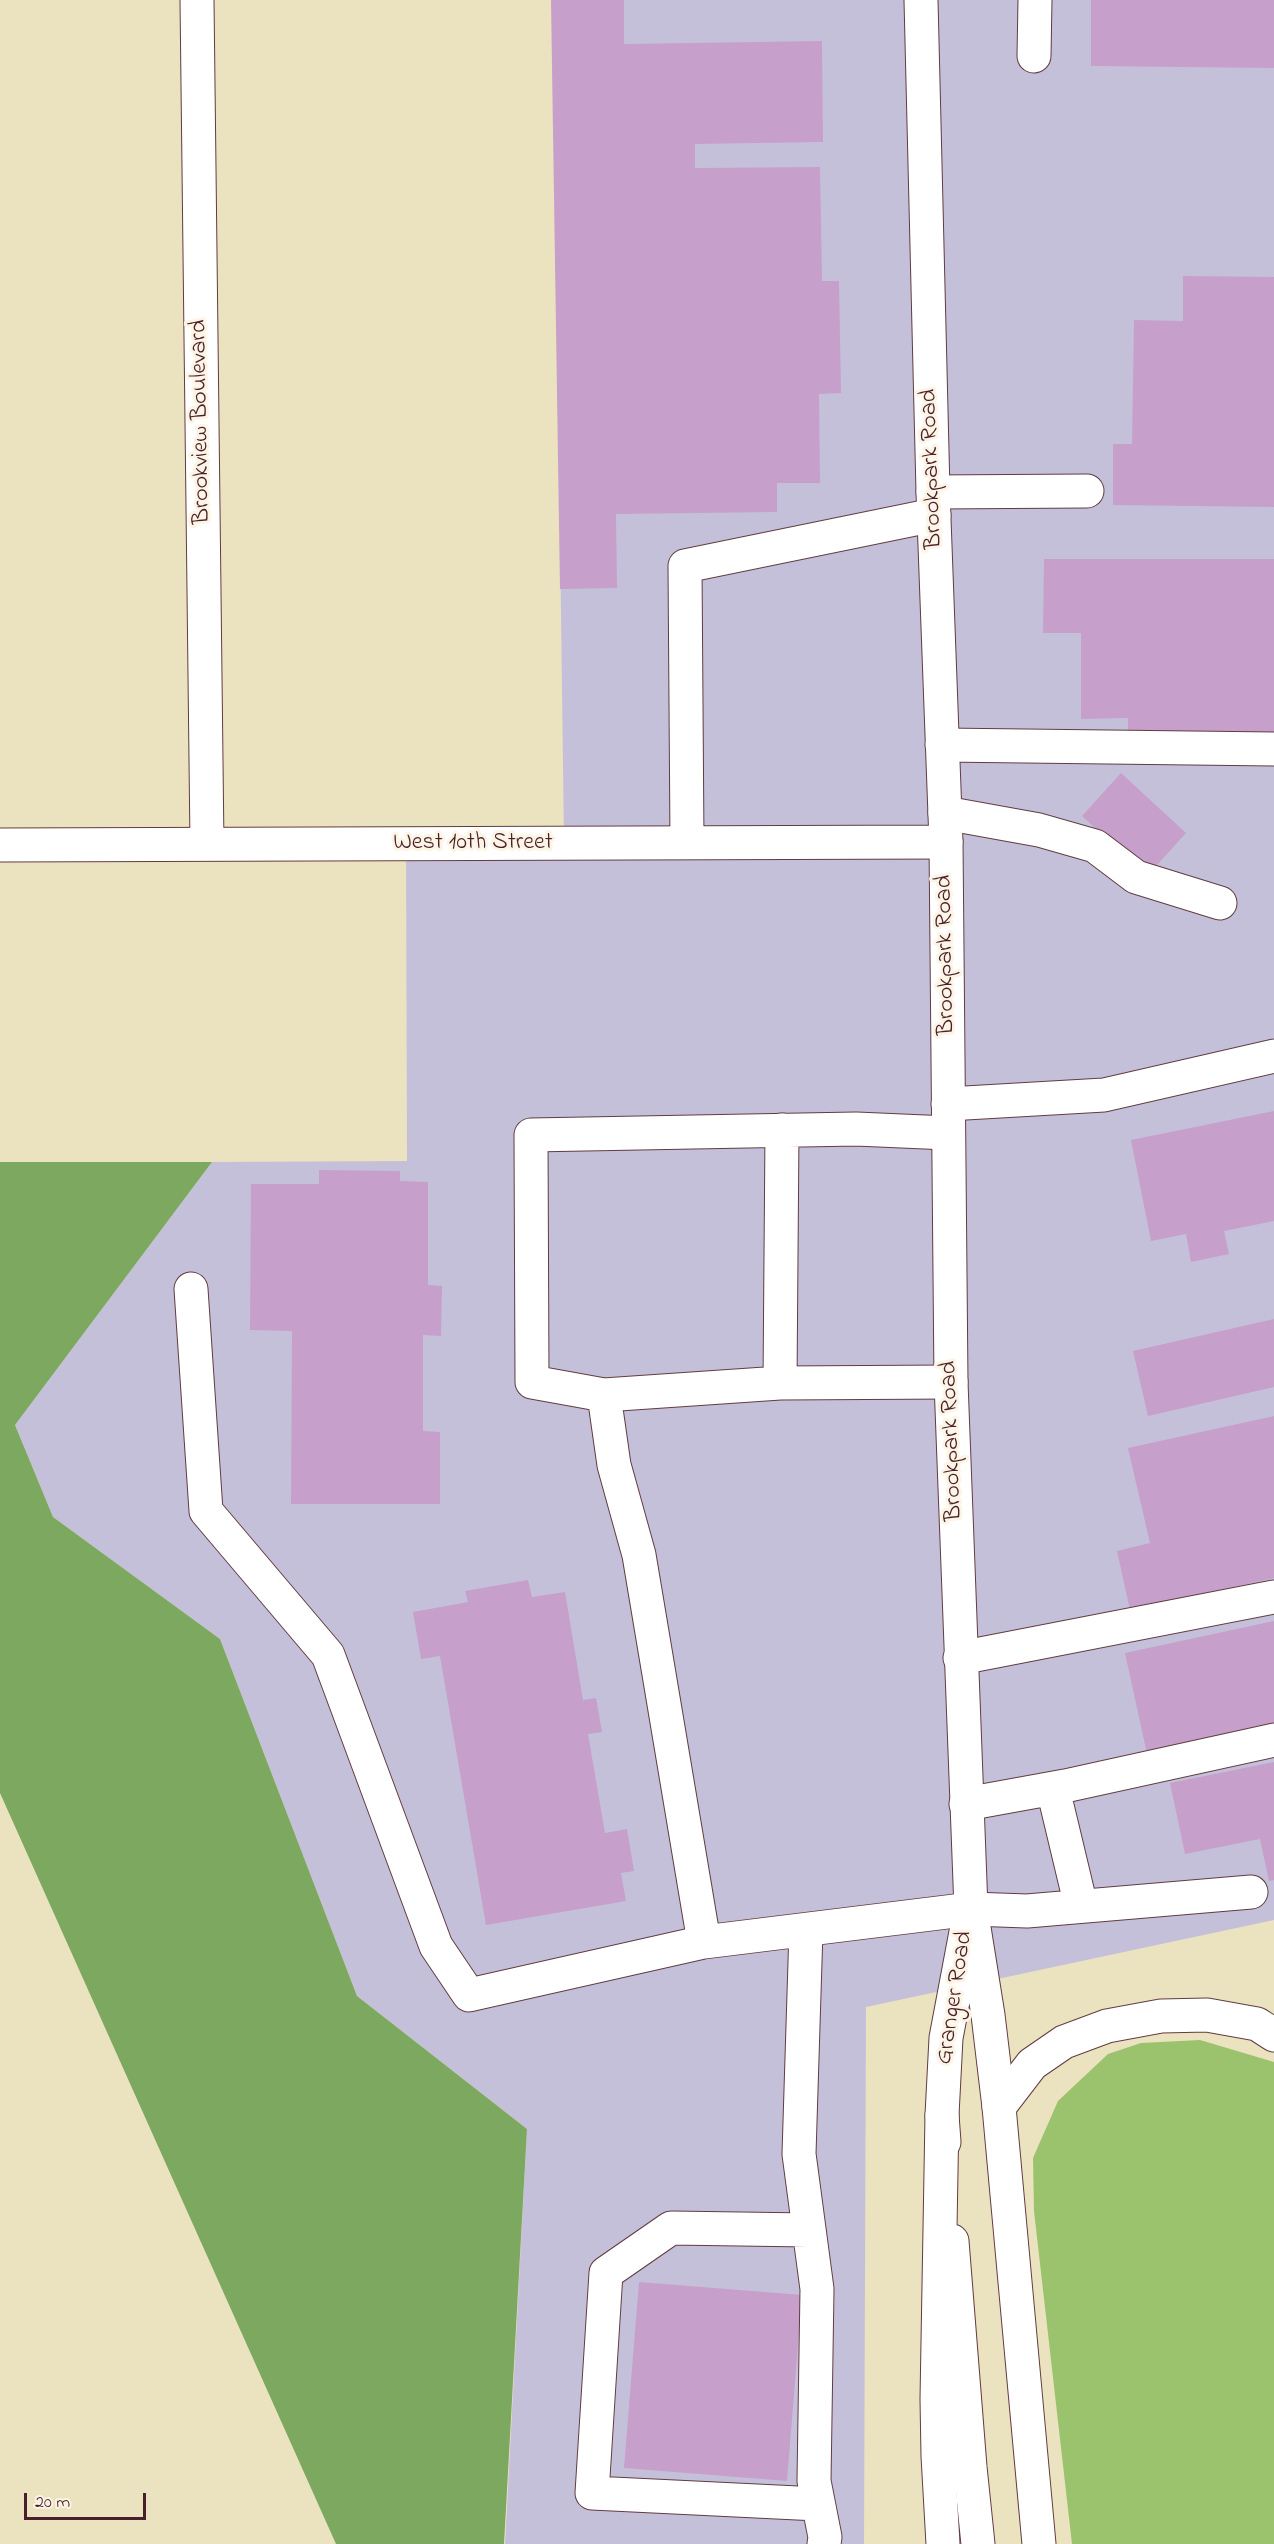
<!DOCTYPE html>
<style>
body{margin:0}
#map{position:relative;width:1274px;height:2544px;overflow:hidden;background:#ebe2c0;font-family:"Indie Flower",sans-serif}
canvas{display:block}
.scale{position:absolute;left:24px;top:2493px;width:122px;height:27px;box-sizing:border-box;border:3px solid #4a1f2b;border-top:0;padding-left:8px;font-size:18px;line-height:21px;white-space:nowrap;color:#4a1f2b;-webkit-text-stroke:4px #fcf5e5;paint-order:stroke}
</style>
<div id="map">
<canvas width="1274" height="2544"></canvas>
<div class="scale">20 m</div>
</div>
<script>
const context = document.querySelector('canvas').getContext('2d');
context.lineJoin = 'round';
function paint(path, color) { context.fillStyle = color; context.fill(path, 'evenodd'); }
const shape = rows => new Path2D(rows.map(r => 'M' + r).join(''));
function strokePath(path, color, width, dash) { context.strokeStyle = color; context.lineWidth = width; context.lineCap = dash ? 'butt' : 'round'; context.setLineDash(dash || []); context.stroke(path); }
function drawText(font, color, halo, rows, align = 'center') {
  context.font = font + ' "Indie Flower",sans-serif'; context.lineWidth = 6; context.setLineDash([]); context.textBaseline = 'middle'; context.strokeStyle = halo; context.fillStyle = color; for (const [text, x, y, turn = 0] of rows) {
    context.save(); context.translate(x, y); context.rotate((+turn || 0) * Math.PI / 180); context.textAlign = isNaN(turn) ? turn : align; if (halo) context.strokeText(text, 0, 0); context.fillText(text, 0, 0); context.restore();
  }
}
paint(shape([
 [553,0,1274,0,1274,1920,866,2007,864,2544,505,2544,527,2129,357,1996,220,1639,53,1517,15,1425,212,1162,407,1161,406,844,564,843]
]), '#c5c0da');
paint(shape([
 [1200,2040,1274,2062,1274,2544,1072,2544,1034,2211,1033,2158,1058,2101,1108,2054,1141,2043]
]), '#9bc26d');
paint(shape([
 [0,1162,212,1162,15,1425,53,1517,220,1639,357,1996,527,2129,504,2544,336,2544,0,1793]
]), '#7ca860');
paint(shape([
 [551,0,624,0,624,44,822,41,823,142,695,144,695,168,820,167,822,281,839,281,841,393,819,394,820,483,777,483,777,512,616,514,617,588,560,589],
 [1091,0,1274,0,1274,68,1091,66],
 [1183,276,1274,277,1274,507,1113,505,1113,444,1132,444,1134,320,1183,321],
 [1044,559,1274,559,1274,740,1128,740,1128,718,1081,719,1081,633,1043,633],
 [1121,773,1186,833,1147,876,1082,816],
 [1274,1111,1274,1221,1224,1231,1229,1254,1191,1262,1186,1234,1151,1241,1131,1140],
 [319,1170,400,1171,400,1181,428,1182,428,1285,442,1286,441,1336,423,1335,423,1431,440,1432,440,1504,291,1504,292,1331,250,1330,251,1184,319,1184],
 [1274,1319,1274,1387,1148,1416,1133,1351],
 [1274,1416,1274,1578,1130,1610,1117,1551,1150,1543,1128,1448],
 [528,1580,532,1597,565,1592,583,1700,596,1698,602,1732,588,1734,605,1833,627,1829,634,1871,621,1873,626,1901,486,1925,440,1656,421,1659,413,1612,468,1602,465,1591],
 [1274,1621,1274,1726,1147,1754,1125,1653],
 [1274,1762,1274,1880,1269,1881,1260,1839,1185,1854,1170,1783],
 [639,2282,802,2295,787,2481,624,2468]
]), '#c69fcb');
const minor = shape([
 [197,0,207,844],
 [1034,56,1035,0],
 [933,492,1087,491],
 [942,745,1274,749],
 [945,813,1039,830,1095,846,1136,877,1220,903],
 [687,843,685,566,934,515],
 [0,845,946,842],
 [948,1104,1104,1095,1274,1056],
 [191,1289,206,1511,328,1655,436,1946,469,1995,704,1942],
 [951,1382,780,1383,604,1395,614,1465,639,1555,704,1942,971,1909,1027,1911,1251,1892],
 [780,1383,782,1130],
 [604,1395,532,1382,531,1135,856,1129,948,1133],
 [960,1658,1274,1597],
 [1053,1789,1081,1906],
 [966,1804,1065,1786,1274,1740],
 [806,1930,799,2154,817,2289,814,2481,825,2537,824,2544],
 [809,2230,671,2228,606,2273,592,2493,818,2504]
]);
const major = shape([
 [921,0,933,492,946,842,951,1382,971,1909,988,2015,999,2107,1039,2544],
 [944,2142,942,2115,946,2038,966,1932],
 [952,2241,970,2467,978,2544]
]);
const highway = shape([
 [999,2107,1032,2064,1064,2042,1107,2026,1161,2016,1207,2015,1257,2024,1274,2035],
 [942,2115,937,2399,938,2456,943,2544]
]);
strokePath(minor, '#623c41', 35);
strokePath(major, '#623c41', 35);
strokePath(highway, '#623c41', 35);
strokePath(minor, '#fff', 33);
strokePath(major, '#fff', 33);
strokePath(highway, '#fff', 33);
drawText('24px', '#4a1f2b', '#fcf5e5', [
 ["Brookview Boulevard",202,422,-91],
 ["Brookpark Road",933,469,-92],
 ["West 10th Street",473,844],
 ["Brookpark Road",947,955,-91],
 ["Brookpark Road",953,1441,-92],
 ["Granger Road",956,1998,-81]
]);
</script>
